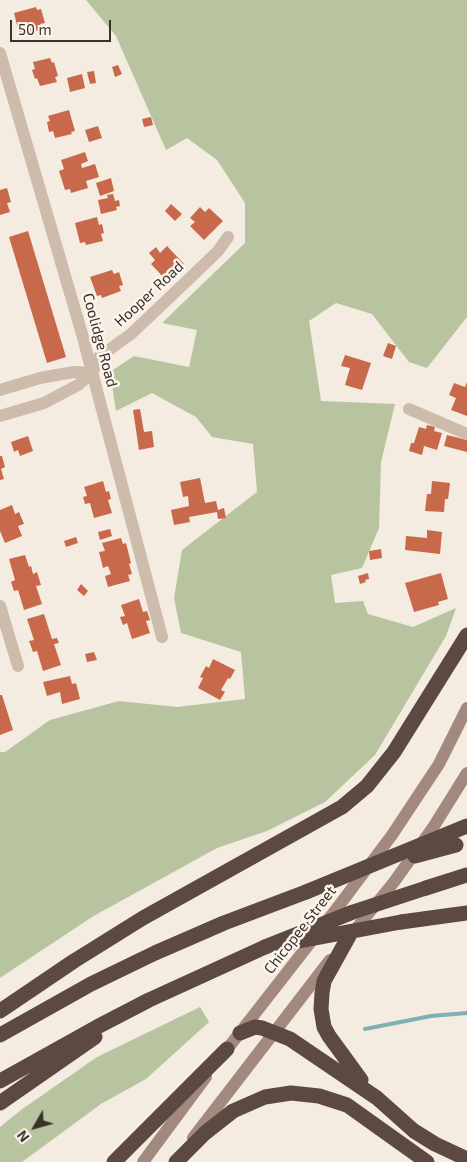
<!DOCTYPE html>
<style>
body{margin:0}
#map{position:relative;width:467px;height:1162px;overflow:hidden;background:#f4ebe1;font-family:"Exo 2",sans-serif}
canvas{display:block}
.north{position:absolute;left:10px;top:1102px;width:50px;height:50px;-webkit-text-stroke:4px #fbf5ee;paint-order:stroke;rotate:232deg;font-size:14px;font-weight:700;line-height:20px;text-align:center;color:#3b302b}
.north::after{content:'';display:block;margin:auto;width:18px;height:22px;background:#3b302b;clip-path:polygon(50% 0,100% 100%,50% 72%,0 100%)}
.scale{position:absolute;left:10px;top:20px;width:101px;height:22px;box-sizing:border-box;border:2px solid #3b302b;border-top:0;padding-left:6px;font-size:15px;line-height:18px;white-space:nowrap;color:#3b302b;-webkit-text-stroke:4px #fbf5ee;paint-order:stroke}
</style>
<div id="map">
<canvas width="467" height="1162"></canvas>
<div class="north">N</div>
<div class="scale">50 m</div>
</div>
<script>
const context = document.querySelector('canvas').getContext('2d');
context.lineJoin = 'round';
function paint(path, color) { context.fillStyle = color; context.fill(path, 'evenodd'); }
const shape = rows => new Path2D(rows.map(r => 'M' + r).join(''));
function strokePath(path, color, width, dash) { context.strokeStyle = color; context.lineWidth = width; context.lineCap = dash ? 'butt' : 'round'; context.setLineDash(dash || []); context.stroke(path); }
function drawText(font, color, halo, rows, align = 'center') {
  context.font = font + ' "Exo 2",sans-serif'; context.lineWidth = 5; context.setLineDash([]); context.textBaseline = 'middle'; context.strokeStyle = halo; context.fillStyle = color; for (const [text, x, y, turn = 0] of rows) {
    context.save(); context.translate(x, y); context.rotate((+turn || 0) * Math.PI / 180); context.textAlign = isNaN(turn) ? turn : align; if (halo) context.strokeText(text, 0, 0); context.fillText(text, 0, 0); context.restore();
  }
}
paint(shape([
 [86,0,467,0,467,317,427,368,409,362,372,314,336,303,309,321,321,401,395,404,381,462,379,528,362,568,331,575,335,603,363,601,368,614,413,627,456,608,446,636,375,755,325,802,267,831,217,848,92,917,0,978,0,752,5,752,50,720,119,701,177,707,245,699,241,652,181,633,174,598,182,550,257,492,253,444,212,437,196,417,152,393,116,411,110,372,134,356,189,367,197,330,162,323,245,243,245,203,217,160,187,138,166,150,116,36],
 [200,1007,209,1022,146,1079,101,1104,22,1162,0,1162,0,1127,21,1110,97,1057]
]), '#b8c4a0');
strokePath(shape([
 [365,1029,431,1016,467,1013]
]), '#7fb0b2', 4);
paint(shape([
 [36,7,37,10,41,9,45,23,40,24,42,29,25,34,24,31,19,33,14,13],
 [50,58,52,63,54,62,58,76,55,77,57,82,40,86,37,78,35,79,32,70,35,69,33,62],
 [118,65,122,74,115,77,112,67],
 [94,71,96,83,90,84,87,72],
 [82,74,85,88,70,92,67,78],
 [69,110,75,131,71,132,72,134,55,138,53,131,49,132,47,122,50,121,48,116],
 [151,117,153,125,144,127,142,119],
 [98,126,102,138,89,142,85,130],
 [85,152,88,161,81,164,82,168,95,164,99,177,86,181,88,188,71,193,70,189,65,190,59,171,64,169,61,160],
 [111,178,114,191,100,196,96,183],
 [7,188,11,202,7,203,10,212,0,215,0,190],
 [113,194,115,201,119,200,120,206,116,207,117,210,101,214,98,200,108,198,107,195],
 [171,204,182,214,175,221,165,211],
 [200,207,205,212,209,208,223,221,204,240,190,226,195,222,190,218],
 [97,217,99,225,102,224,104,233,101,234,103,241,86,245,85,242,80,243,75,223],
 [28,231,66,357,47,363,9,237],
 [167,246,184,264,168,279,167,277,165,279,151,264,155,260,149,253,156,247,160,253],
 [112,270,114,274,119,272,123,285,119,286,121,291,102,298,101,295,97,296,90,277],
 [388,343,396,346,392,359,383,356],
 [345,355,371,363,362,390,345,385,350,368,341,366],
 [467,382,467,416,451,410,456,398,449,395,454,383,465,387],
 [140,409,144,432,152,431,154,447,139,450,133,410],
 [427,425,435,427,434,431,442,433,437,450,424,446,422,455,409,451,411,443,414,443,419,427,426,429],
 [447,435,467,440,467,452,444,446],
 [28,436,33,451,20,456,18,450,14,452,11,442],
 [0,456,2,456,5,467,1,469,4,479,0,480],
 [200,478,205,503,216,501,218,510,224,508,226,518,218,519,217,512,189,517,190,522,174,525,171,510,189,506,188,496,183,497,180,482],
 [103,481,106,492,109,491,111,499,108,500,112,513,94,518,90,503,85,504,83,497,87,496,84,487],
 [432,481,450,483,448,499,445,499,444,512,425,511,427,494,431,494],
 [12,505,15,514,19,512,24,524,18,526,22,536,5,543,0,531,0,510],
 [110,529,112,536,100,540,98,532],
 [427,530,442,532,440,554,405,550,406,536,427,538],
 [76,537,78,543,66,547,64,541],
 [121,538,123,544,126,543,131,563,129,564,132,574,128,575,130,581,108,587,105,576,111,574,108,566,103,568,99,552,105,551,102,543],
 [381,549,382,558,370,560,369,551],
 [25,555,29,567,31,566,33,574,37,572,41,585,36,586,42,604,24,610,18,590,14,591,11,582,15,580,9,559],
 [368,573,369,579,365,580,366,582,360,584,358,576],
 [441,573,448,599,438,602,439,605,414,612,405,583],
 [81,584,88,591,84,596,77,590],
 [139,599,143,612,147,611,150,620,146,621,150,633,132,639,127,623,123,625,120,617,125,616,121,605],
 [44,614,52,639,57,638,59,643,54,644,61,665,43,671,37,651,33,652,29,641,34,640,27,619],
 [94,652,97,660,87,662,85,654],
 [213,659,235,670,230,679,228,678,221,690,225,692,220,700,198,688,203,678,200,677,206,666,209,668],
 [70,676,72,684,76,683,80,699,62,704,60,692,47,696,43,682],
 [0,695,2,695,13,730,0,735]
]), '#c8694b');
strokePath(shape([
 [0,53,82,334,162,637],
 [0,390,40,378,74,372,92,373],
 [409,409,467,434],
 [0,416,44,403,78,385,92,373,99,357,131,334,189,279,218,251,228,237],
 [0,606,18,666]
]), '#cdbbac', 12);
strokePath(shape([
 [351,935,394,882,434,826,467,773],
 [221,1057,338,907,392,835,439,764,467,708],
 [193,1138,330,960],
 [143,1162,206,1077]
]), '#a18a7d', 12);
strokePath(shape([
 [426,888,467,875],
 [401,922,467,913],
 [349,936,324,981,322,993,321,1009,324,1027,329,1036,361,1080],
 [0,1011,74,961,143,918,342,807,367,786,394,752,467,635],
 [240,1033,255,1027,262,1028,290,1039,377,1098,414,1131,435,1144,467,1159],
 [0,1035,91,984,155,953,224,923,306,892],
 [0,1081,97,1027,149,1000,265,947],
 [0,1103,95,1037],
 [114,1162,227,1049],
 [176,1162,205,1133,233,1111,265,1097,291,1093,319,1096,347,1105,427,1162]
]), '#5c4a42', 15);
strokePath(shape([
 [415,856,456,845],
 [306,892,467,826],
 [294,942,401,922],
 [265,947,353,912,426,888]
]), '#5c4a42', 15);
drawText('15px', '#3b302b', '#fbf5ee', [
 ["Hooper Road",149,294,-43],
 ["Coolidge Road",100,340,75],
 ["Chicopee Street",300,930,-52]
]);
</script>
